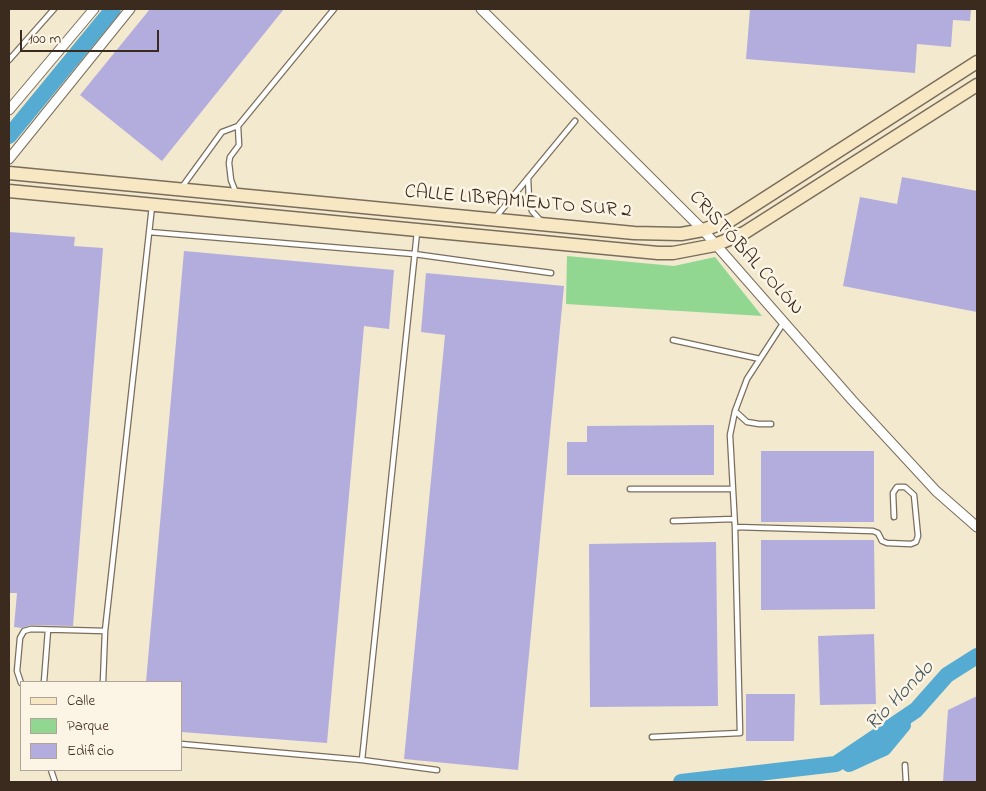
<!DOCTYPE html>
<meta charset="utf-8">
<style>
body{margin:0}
#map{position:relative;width:986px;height:791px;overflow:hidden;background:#f2e9ce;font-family:"Indie Flower",sans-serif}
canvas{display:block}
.frame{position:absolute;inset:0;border:10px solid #3b2a1e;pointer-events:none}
.legend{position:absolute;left:20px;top:681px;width:162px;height:90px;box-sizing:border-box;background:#fcf5e5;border:1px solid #afa495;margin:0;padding:6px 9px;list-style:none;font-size:15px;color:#3b2a1e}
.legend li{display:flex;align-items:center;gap:10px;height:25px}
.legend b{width:25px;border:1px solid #afa495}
.scale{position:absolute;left:20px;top:30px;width:139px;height:22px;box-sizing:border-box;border:2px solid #3b2a1e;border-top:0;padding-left:6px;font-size:15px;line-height:18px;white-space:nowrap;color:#3b2a1e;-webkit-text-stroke:4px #fcf5e5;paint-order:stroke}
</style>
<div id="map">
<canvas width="986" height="791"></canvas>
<div class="frame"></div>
<ul class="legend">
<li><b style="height:6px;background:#f8e7c3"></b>Calle</li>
<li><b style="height:14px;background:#91d791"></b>Parque</li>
<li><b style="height:14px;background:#b3adde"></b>Edificio</li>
</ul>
<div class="scale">100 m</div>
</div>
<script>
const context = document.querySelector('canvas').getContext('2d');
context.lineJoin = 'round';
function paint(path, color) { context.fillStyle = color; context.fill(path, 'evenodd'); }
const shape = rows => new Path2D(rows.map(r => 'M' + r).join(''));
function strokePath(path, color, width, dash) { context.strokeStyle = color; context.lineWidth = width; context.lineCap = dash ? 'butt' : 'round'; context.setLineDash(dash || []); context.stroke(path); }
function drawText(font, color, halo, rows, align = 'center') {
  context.font = font + ' "Indie Flower",sans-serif'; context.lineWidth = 5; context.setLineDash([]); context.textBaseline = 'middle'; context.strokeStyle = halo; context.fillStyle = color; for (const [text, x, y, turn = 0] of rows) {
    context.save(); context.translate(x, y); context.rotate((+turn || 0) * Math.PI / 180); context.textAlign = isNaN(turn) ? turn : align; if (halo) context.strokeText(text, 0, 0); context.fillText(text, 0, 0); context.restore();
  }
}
paint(shape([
 [567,256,674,266,715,257,762,316,566,304]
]), '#91d791');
strokePath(shape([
 [9,136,113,9],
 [849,764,884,748,903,725],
 [681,782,836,764,916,710,947,675,977,656]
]), '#55abd1', 16);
paint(shape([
 [150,9,284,9,162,161,80,95],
 [750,9,971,9,970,21,953,20,951,47,917,44,915,73,746,59],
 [902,177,977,191,977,312,843,286,860,197,897,204],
 [9,232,75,237,74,246,103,248,73,626,31,625,22,628,14,627,17,593,9,593],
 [184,251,394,270,389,329,364,326,327,743,181,732,181,682,146,682],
 [426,273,564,286,518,770,404,759,445,335,421,332],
 [714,425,714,475,567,475,567,442,587,442,587,426],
 [761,451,874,451,874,522,761,522],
 [761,540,874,540,875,609,761,610],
 [716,542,718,706,590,707,589,544],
 [874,634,876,704,820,705,818,636],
 [746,694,795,694,794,741,746,741],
 [977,696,977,782,943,782,948,710]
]), '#b3adde');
const lane = shape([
 [9,60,54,9],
 [528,178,529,199,532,211,541,221],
 [182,187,222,132,238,126,334,9],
 [236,193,231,180,229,163,230,157,239,145,238,126],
 [495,218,575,121],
 [149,232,414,254,551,273],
 [784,322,747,379,735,411,730,435,735,527,873,531,878,533,882,541,887,543,911,544,916,542,918,536,914,495,905,487,897,487,893,493,894,517],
 [673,340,760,359],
 [735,411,747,422,759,424,771,424],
 [630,489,733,489],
 [673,521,734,519],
 [44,682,48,630],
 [103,682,105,631,152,206],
 [21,683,17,671,20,638,24,631,31,629,105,631],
 [652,737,740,733,735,527],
 [181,744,362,760,437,770],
 [362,760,417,232],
 [905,765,906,782],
 [51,770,55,782]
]);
const street = shape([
 [481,9,703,230,852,400,936,491,977,527],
 [9,110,94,9],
 [9,159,130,9]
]);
const secondary = shape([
 [9,173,634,233,681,234,703,230,731,220,977,62],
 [9,191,658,253,673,253,715,245,744,233,977,85]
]);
strokePath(lane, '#7b6d5c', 7);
strokePath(street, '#7b6d5c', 11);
strokePath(secondary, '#7b6d5c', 15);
strokePath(lane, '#fff', 4.5);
strokePath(street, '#fff', 9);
strokePath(secondary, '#f8e7c3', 12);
drawText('20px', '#3b2a1e', '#fcf5e5', [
 ["CALLE LIBRAMIENTO SUR 2",518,203,5],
 ["CRISTÓBAL COLÓN",745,254,48]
]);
drawText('italic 21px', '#44575d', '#fcf5e5', [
 ["Rio Hondo",901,697,-46]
]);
</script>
